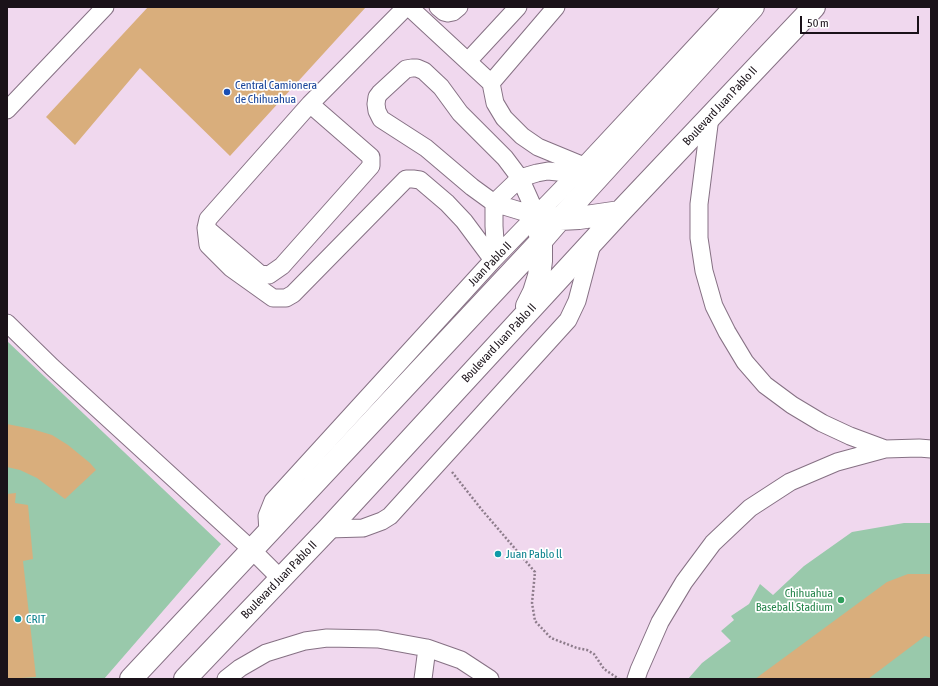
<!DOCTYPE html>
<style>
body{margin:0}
#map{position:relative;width:938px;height:686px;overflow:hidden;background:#f0d8ee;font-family:"Asap Condensed",sans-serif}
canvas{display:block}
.frame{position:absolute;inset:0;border:8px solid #1a1219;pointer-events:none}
.scale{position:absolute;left:800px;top:16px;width:119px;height:18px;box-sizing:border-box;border:2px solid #1a1219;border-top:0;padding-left:5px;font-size:12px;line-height:14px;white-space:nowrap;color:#1a1219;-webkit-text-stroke:3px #fff;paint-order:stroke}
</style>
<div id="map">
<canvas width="938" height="686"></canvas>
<div class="frame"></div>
<div class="scale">50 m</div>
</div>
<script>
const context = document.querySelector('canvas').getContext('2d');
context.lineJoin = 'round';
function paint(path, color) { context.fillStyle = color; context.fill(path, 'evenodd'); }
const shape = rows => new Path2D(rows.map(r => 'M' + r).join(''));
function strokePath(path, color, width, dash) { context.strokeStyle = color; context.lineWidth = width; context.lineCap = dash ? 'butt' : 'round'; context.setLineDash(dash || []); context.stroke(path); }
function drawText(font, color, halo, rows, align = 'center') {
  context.font = font + ' "Asap Condensed",sans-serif'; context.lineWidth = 3.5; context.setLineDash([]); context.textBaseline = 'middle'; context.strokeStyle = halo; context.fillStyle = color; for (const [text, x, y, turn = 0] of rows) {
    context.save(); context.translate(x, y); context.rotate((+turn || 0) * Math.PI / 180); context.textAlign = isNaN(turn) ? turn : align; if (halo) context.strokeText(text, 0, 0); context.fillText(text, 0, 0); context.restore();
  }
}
paint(shape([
 [7,341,221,544,104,679,7,679],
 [904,523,931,523,931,679,688,679,702,663,731,641,721,631,734,620,731,616,749,604,760,584,773,595,804,566,852,532]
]), '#99c9ab');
paint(shape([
 [148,7,366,7,230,156,140,68,75,145,46,117],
 [7,424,32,429,52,435,68,445,90,463,96,470,65,499,37,478,20,470,7,467],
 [16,493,15,503,28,505,33,559,23,561,36,677,7,679,7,494],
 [908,574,931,574,931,638,925,636,868,679,755,679,887,582]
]), '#d9ae7c');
const minor = shape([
 [406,7,310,104,208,219,206,228,208,245,231,268,273,298,286,298,293,294,406,179,413,179,420,180,447,203,464,221,493,260],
 [409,7,491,83],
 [438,7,444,12,448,13,453,12,459,7],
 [556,7,491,83,495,103,504,118,522,136,538,147,584,166],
 [468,61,518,7],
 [7,110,105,7],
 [710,117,699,204,699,238,704,271,714,306,727,332,745,362,765,385,792,405,822,423,850,436,885,449],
 [520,178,537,216,494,203,520,178],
 [206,228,260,274,269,275,282,266,371,166,371,157,310,104],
 [496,256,494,226,494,203,472,187,426,148,381,119,377,111,376,104,377,97,380,93,406,69,412,68,417,68,424,71,441,87,460,113,505,158,520,178,537,173,548,171,577,174],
 [7,323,52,367,252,550,280,578],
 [328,529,363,528,382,521,390,516,568,320,577,301,592,244],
 [268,532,267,516,273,501,493,260,584,166,732,7],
 [226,679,240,668,266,653,305,641,327,638,378,639,427,648,461,660,490,679],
 [423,679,427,648],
 [636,679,639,670,660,622,684,582,713,543,750,508,790,482,837,462,885,449,919,448,931,449]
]);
const major = shape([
 [527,306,534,292,539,276,541,261,541,241,537,216,560,219,579,218,620,212],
 [131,679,541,241,560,219,753,7],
 [185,679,328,529,620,212,814,7]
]);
strokePath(minor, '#867184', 19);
strokePath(major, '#867184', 24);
strokePath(shape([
 [452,472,482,510,535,572,532,603,535,621,551,638,577,648,587,650,594,654,604,669,619,679]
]), '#8d7c8b', 2.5, [2, 2]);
strokePath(minor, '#fff', 17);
strokePath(major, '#fff', 22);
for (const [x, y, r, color] of [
 [227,92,4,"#1a4fb4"],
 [498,554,4,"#0f9aa8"],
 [841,600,4,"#2e9e5b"],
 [18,619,4,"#0f9aa8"]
]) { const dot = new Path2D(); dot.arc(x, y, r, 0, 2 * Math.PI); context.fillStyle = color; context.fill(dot); strokePath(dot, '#fff', 1.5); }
drawText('12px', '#164399', '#fff', [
 ["Central Camionera",235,85],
 ["de Chihuahua",235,99]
], 'left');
drawText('12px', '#1a1219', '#fff', [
 ["Boulevard Juan Pablo II",720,106,-47],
 ["Juan Pablo II",490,264,-46],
 ["Boulevard Juan Pablo II",499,343,-47],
 ["Boulevard Juan Pablo II",279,580,-46]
]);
drawText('12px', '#0d838f', '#fff', [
 ["Juan Pablo ll",506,554],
 ["CRIT",26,619]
], 'left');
drawText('12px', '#27864d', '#fff', [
 ["Chihuahua",833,593],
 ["Baseball Stadium",833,607]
], 'right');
</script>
